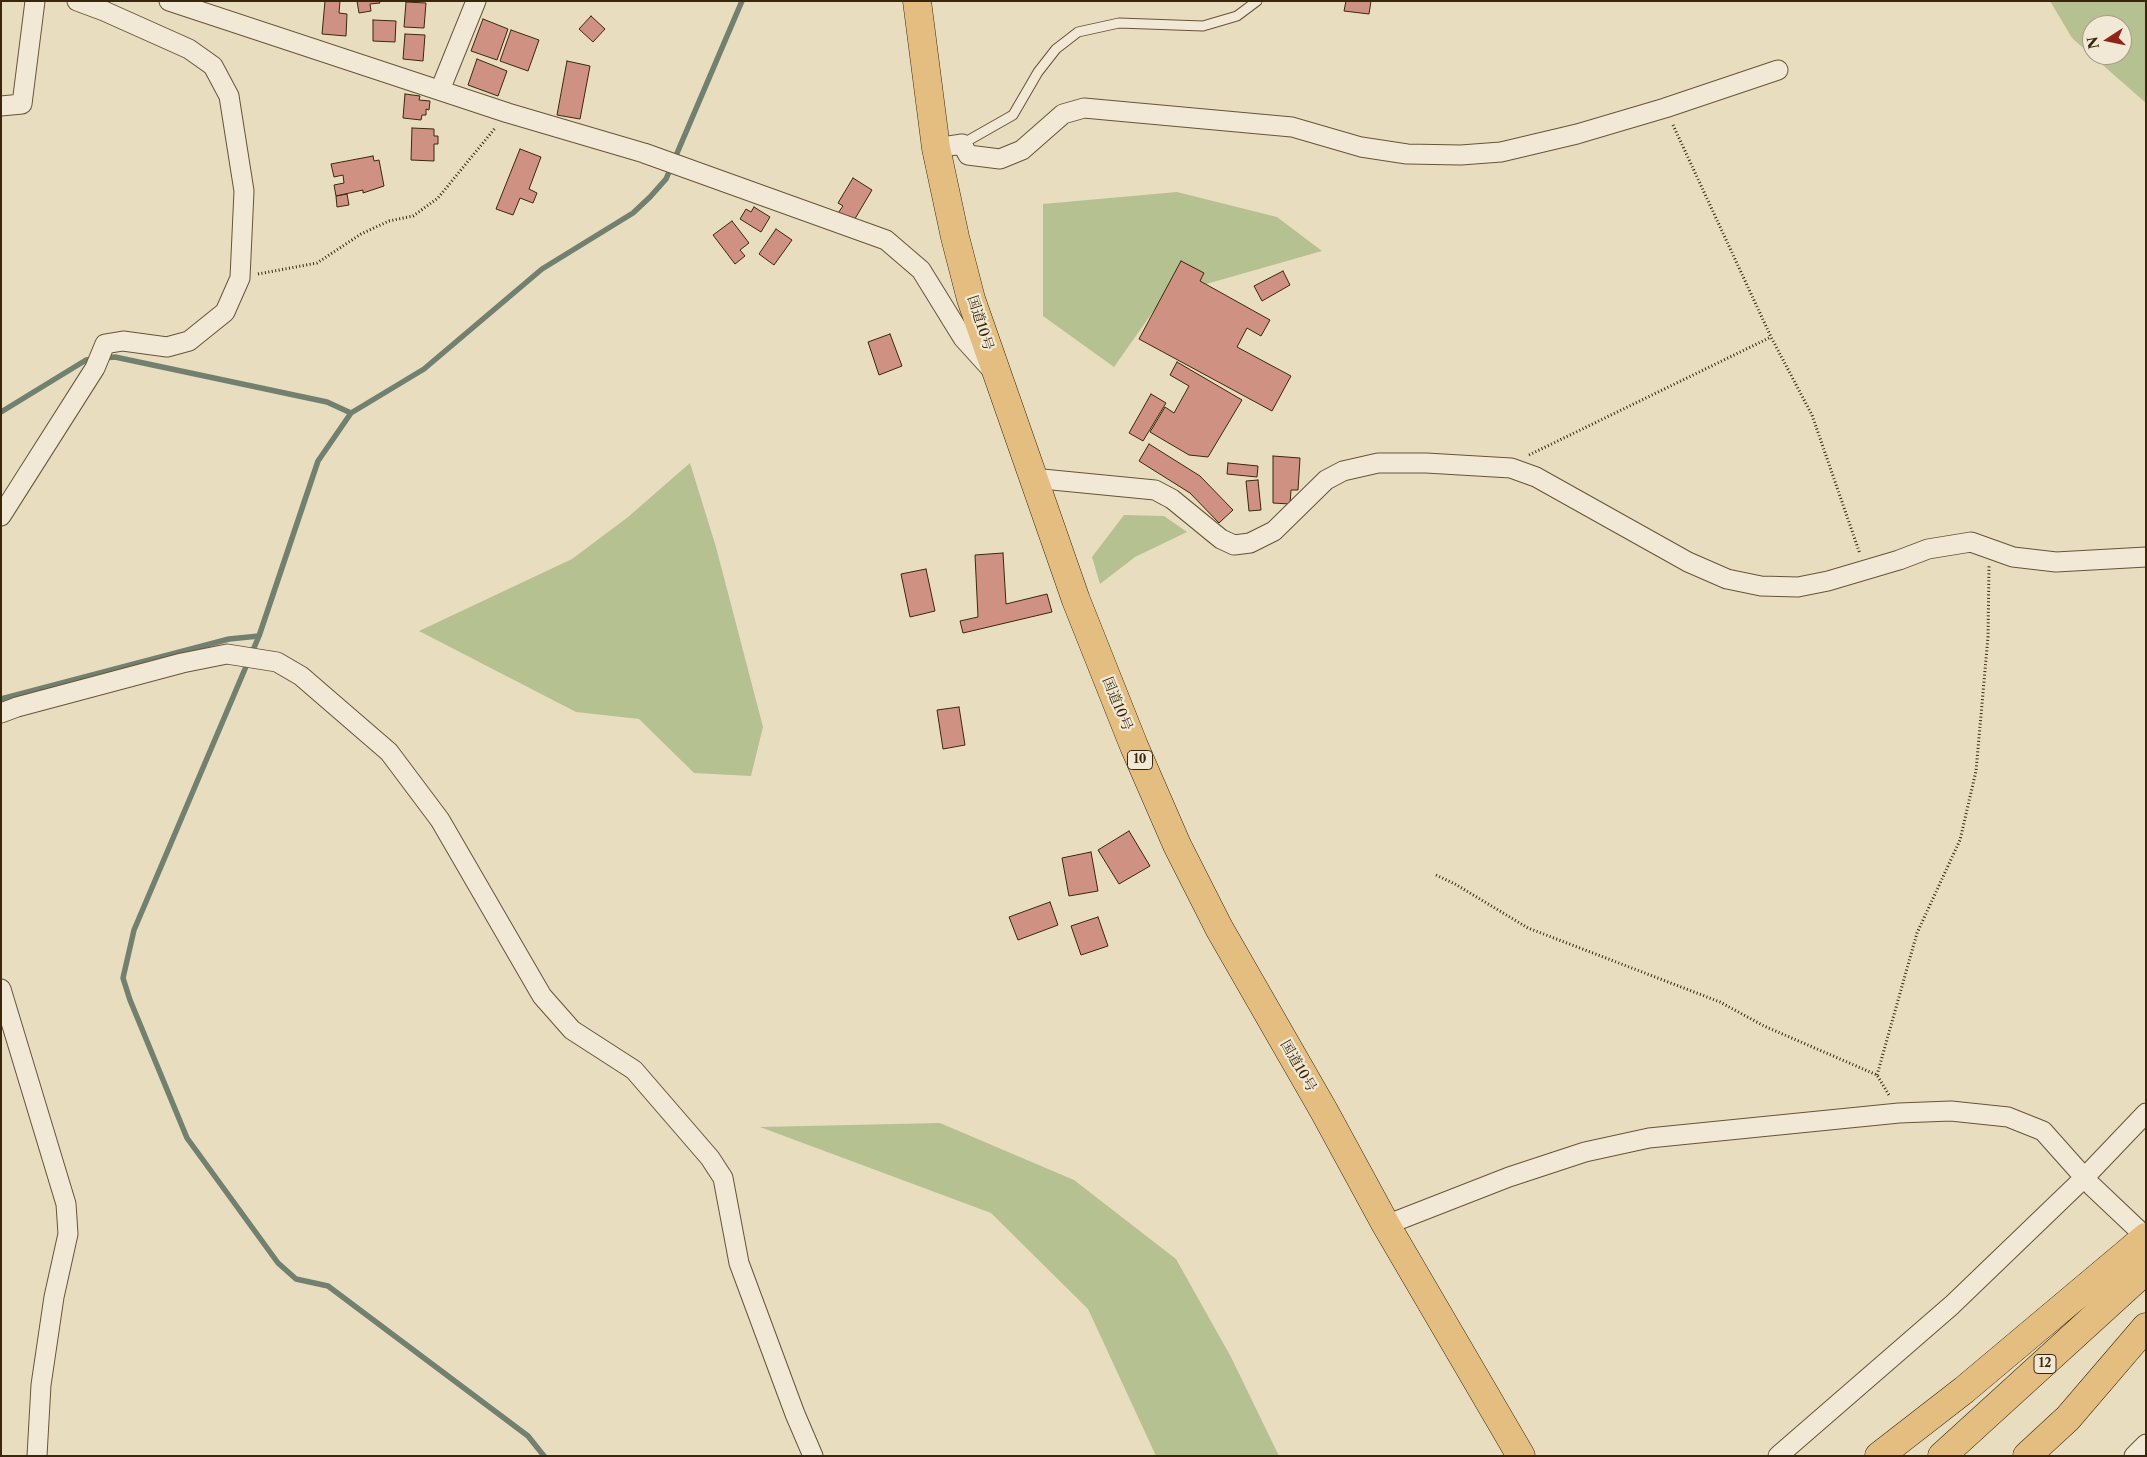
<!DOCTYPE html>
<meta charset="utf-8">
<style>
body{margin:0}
#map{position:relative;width:2147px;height:1457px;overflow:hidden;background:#e9ddbf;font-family:"Libre Caslon Text",serif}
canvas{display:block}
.frame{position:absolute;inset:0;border:2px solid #3a270b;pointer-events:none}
.north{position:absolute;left:2082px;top:15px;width:50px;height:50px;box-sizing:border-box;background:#f1e9d5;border:1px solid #a89b84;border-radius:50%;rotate:259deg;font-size:14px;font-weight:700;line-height:20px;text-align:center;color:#3a270b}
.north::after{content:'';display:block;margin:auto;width:18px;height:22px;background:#8f2418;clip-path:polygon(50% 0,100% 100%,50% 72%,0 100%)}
</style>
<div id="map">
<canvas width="2147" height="1457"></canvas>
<div class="frame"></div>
<div class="north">N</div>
</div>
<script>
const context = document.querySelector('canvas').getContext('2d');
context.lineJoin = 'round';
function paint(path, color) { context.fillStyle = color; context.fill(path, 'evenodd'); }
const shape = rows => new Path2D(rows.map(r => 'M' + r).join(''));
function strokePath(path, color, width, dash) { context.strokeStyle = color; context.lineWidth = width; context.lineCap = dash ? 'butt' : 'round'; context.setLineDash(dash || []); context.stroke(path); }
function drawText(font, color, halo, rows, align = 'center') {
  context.font = font + ' "Libre Caslon Text","Noto Serif JP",serif'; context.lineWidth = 4.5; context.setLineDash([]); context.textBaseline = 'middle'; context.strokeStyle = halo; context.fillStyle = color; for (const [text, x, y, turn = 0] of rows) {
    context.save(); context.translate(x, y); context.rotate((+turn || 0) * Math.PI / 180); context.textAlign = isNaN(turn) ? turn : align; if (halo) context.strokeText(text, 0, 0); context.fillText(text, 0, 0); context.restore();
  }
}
paint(shape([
 [2050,1,2146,1,2146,103,2072,38],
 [2092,25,2122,25,2122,55,2092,55],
 [1177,192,1277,217,1322,251,1164,296,1114,367,1043,316,1043,204],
 [690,463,716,547,763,727,751,776,694,773,639,719,576,712,419,631,572,559,628,517],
 [1124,515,1164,516,1187,532,1135,557,1100,584,1092,557],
 [940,1123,1074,1180,1176,1259,1231,1357,1279,1456,1156,1456,1088,1309,991,1213,760,1127]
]), '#b6c192');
strokePath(shape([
 [103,358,115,357,327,402,351,413],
 [1,412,86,360,94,359],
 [1,699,229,639,259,636],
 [544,1456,528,1436,328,1286,296,1279,278,1263,187,1138,130,1000,123,978,134,930,259,636,318,461,351,413,424,369,542,269,633,213,650,197,666,179,742,1]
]), '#72806f', 5.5);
const building = shape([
 [325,1,340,1,339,13,347,14,346,36,322,34,325,1],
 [357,1,379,1,380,3,370,4,371,11,359,13,357,1],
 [1346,1,1371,1,1369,14,1344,11,1346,1],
 [406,2,426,3,424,28,404,27,406,2],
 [591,16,605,29,593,42,579,29,591,16],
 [483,19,508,29,497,60,471,51,483,19],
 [373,20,396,21,395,42,373,41,373,20],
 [511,30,539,40,528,71,500,61,511,30],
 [405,34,425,35,423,61,403,59,405,34],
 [477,59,507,71,498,96,468,85,477,59],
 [567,61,590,66,580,119,557,115,567,61],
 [405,94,420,96,419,100,430,101,429,110,426,109,426,115,422,115,421,120,403,118,405,94],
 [412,128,434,129,434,136,438,136,438,144,434,144,434,161,411,160,412,128],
 [520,149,541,157,529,189,537,193,533,203,520,198,513,215,496,209,520,149],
 [373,156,374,161,379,160,384,186,363,193,363,190,336,196,334,185,344,183,343,175,334,177,331,164,373,156],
 [853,178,872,190,853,222,838,213,843,206,838,203,853,178],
 [347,194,349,205,337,207,336,196,347,194],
 [754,207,770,217,761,232,740,219,746,209,751,212,754,207],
 [732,221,749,243,740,250,745,256,735,264,713,235,732,221],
 [776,229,792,240,774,265,759,254,776,229],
 [1181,261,1204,273,1200,281,1270,320,1261,336,1247,328,1237,347,1291,376,1272,411,1139,339,1181,261],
 [1283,271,1290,285,1262,301,1254,286,1283,271],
 [890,334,902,366,879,375,868,342,890,334],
 [1177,362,1242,400,1208,457,1189,455,1150,432,1165,407,1174,413,1189,386,1170,375,1177,362],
 [1151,394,1166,403,1143,441,1129,433,1151,394],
 [1149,444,1200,476,1233,510,1219,523,1190,493,1139,461,1149,444],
 [1273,456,1300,458,1298,490,1291,490,1290,504,1273,503,1273,456],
 [1228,463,1258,466,1257,477,1227,474,1228,463],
 [1258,480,1261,510,1249,511,1246,481,1258,480],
 [1003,553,1006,604,1047,594,1052,612,963,633,960,621,978,617,975,555,1003,553],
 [926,569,935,611,910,617,901,574,926,569],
 [959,707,965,745,943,749,937,710,959,707],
 [1129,831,1150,866,1119,884,1098,850,1129,831],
 [1091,852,1098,891,1069,896,1062,858,1091,852],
 [1050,902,1058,925,1018,940,1009,917,1050,902],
 [1098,917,1108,946,1081,955,1071,926,1098,917]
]);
paint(building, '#cf9282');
strokePath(building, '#3a270b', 1);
const lane = shape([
 [962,144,1013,115,1038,72,1056,49,1078,32,1119,23,1203,26,1237,16,1257,1]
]);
const street = shape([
 [169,1,508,113,644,153,886,240,921,270,963,338,992,370],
 [440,90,476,1],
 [1,106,22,104,35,1],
 [936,148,962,144,968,155,1000,159,1022,150,1063,114,1084,108,1292,127,1361,147,1407,154,1461,155,1501,152,1577,134,1665,108,1778,70],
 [1032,478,1155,490,1172,499,1221,539,1234,545,1250,543,1274,531,1326,480,1343,471,1378,463,1426,463,1511,468,1536,477,1688,562,1727,579,1761,586,1798,587,1828,581,1899,560,1928,549,1971,542,2013,557,2056,562,2146,557],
 [1,516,95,368,105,344,123,341,167,347,189,341,225,312,240,278,244,191,229,96,213,66,189,49,104,11,77,1],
 [1,713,17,707,182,663,227,654,277,662,301,676,389,752,440,820,542,996,572,1030,634,1070,710,1158,723,1178,739,1263,795,1414,813,1456],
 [1,989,66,1204,68,1234,54,1297,41,1385,37,1456],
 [1386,1225,1509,1177,1585,1152,1649,1138,1899,1113,1951,1111,2008,1117,2043,1131,2092,1186,2146,1237],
 [1778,1456,1952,1305,2084,1178,2146,1113],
 [2134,1456,2146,1444]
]);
const highway = shape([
 [917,1,936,148,955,237,971,299,1076,600,1134,746,1177,845,1219,928,1324,1111,1386,1225,1521,1456],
 [1879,1456,1964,1390,2146,1237],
 [1942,1456,2146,1270],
 [2027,1456,2068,1418,2146,1327]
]);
strokePath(lane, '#665438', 11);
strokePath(street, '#665438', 21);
strokePath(highway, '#3a270b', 29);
strokePath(shape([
 [1673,125,1771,337,1812,415,1860,554],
 [258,274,317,263,361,234,389,221,413,216,438,198,496,127],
 [1529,455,1771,337],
 [1436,875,1455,884,1528,928,1720,1002,1764,1026,1877,1075,1889,1095],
 [1877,1075,1917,933,1960,840,1976,771,1988,637,1989,566]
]), '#3a270b', 3, [1, 2.5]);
strokePath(lane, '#f1e9d5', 9);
strokePath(street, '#f1e9d5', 19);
strokePath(highway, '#e4be80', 28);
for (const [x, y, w] of [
 [1140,760,25],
 [2045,1364,22]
]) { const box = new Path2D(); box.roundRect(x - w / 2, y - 9.5, w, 19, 4); context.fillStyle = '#f1e9d5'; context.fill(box); strokePath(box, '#3a270b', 1); }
drawText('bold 12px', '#3a270b', null, [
 ["10",1140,760],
 ["12",2045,1364]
]);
drawText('14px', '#3a270b', '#f1e9d5', [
 ["国道10号",980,323,72],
 ["国道10号",1117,704,68],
 ["国道10号",1298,1066,60]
]);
</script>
